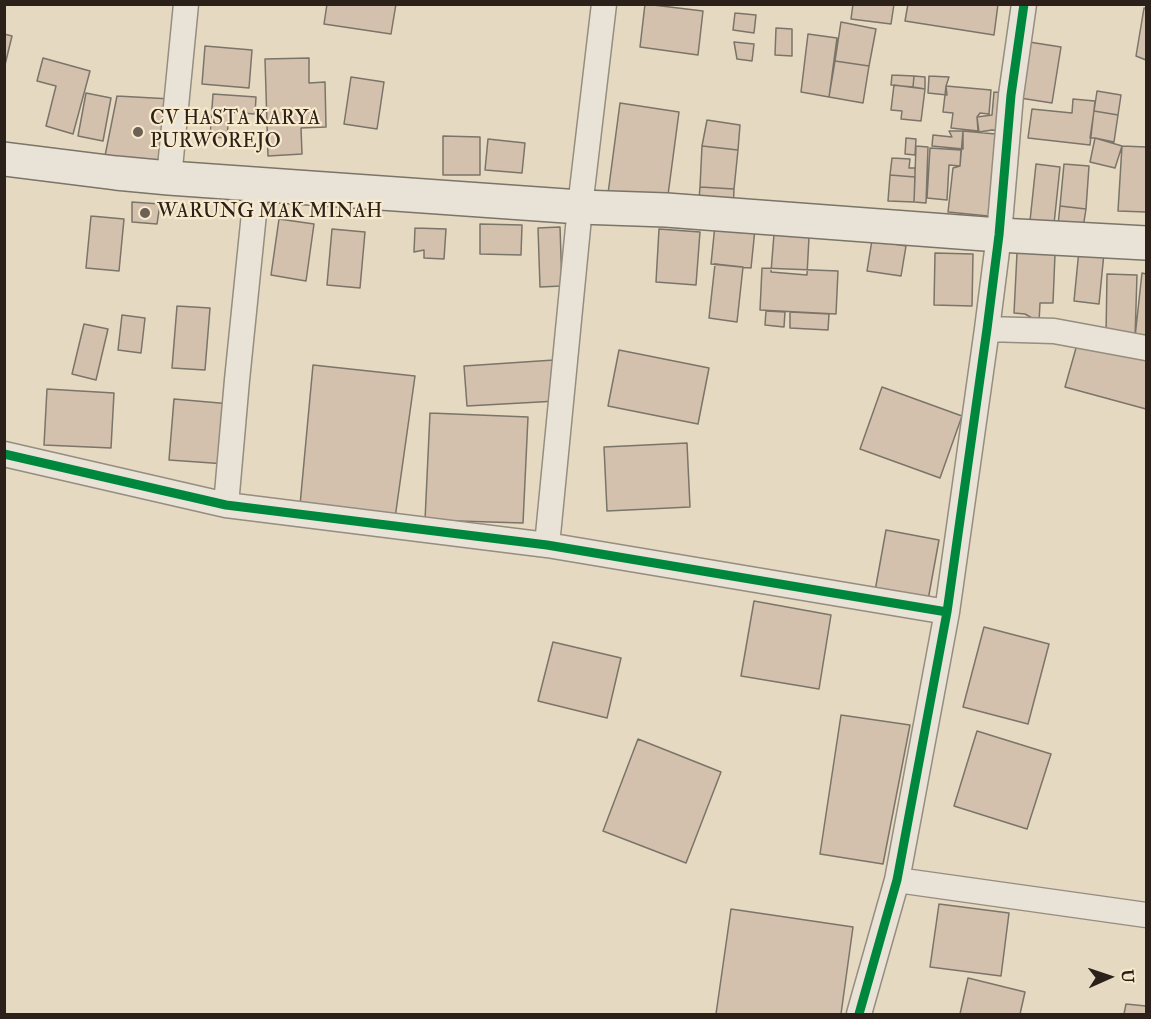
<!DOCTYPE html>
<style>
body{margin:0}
#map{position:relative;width:1151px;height:1019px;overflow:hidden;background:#e5d9c1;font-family:"IM FELL Double Pica",serif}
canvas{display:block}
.frame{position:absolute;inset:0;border:6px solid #2b211a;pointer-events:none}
.north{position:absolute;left:1079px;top:947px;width:60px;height:60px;-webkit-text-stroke:4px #f8eacd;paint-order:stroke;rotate:87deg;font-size:16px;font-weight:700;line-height:24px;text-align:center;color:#2b211a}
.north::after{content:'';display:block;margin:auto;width:21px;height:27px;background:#2b211a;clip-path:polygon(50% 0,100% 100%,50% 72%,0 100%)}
</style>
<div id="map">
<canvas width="1151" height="1019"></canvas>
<div class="frame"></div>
<div class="north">U</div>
</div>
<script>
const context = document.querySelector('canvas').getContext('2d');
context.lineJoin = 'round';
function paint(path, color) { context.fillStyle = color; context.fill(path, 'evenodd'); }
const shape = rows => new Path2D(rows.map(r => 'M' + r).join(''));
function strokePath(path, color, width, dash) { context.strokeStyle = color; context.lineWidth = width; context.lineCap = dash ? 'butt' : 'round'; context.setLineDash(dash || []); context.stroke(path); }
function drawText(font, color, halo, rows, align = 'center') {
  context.font = font + ' "IM FELL Double Pica",serif'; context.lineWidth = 4.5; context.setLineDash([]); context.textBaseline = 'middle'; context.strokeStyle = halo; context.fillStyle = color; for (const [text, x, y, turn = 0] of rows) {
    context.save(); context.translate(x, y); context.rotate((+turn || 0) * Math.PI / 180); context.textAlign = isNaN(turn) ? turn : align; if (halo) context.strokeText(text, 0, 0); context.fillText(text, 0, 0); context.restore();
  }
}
const building = shape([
 [327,4,396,4,391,34,324,24,327,4],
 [645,4,703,11,698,55,640,47,645,4],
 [853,4,894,4,891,24,851,19,853,4],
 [908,4,998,4,994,35,905,21,908,4],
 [1144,8,1146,9,1146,60,1136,56,1144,8],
 [735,13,756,15,754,33,733,30,735,13],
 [841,22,876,29,869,66,835,61,841,22],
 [776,28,792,29,792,56,775,55,776,28],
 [4,34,12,36,4,69,4,34],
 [808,34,837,38,829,97,801,92,808,34],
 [734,42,754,44,752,61,737,59,734,42],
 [1029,42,1061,47,1052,103,1020,98,1029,42],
 [205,46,252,50,249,88,202,84,205,46],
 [43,58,90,71,73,134,46,126,56,86,37,81,43,58],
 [309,58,309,83,325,82,326,127,301,128,302,154,268,156,265,59,309,58],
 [835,61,869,66,863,103,829,97,835,61],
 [892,75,914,76,913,87,891,85,892,75],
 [914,76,925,77,925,89,913,87,914,76],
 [929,76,949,77,946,86,947,95,928,93,929,76],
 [351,77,384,82,377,129,344,124,351,77],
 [894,85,925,89,921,121,901,119,902,111,891,110,894,85],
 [946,86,991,90,989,114,980,113,977,117,978,131,951,128,953,113,943,112,946,86],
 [1097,91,1121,95,1118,115,1094,111,1097,91],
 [994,92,1007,93,1002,131,992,130,979,132,977,117,992,115,994,92],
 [86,93,111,98,103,141,78,136,86,93],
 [213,94,256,97,255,114,229,112,227,138,210,137,213,94],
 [117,96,171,99,164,171,103,166,117,96],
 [1073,99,1095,101,1090,145,1028,138,1032,109,1072,113,1073,99],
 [620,103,679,112,666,210,607,201,620,103],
 [1094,111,1118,115,1114,142,1095,138,1090,138,1094,111],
 [707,120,740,125,738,150,702,146,707,120],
 [949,131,963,131,963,149,932,146,933,135,952,137,949,131],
 [963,131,1006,135,998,217,948,212,953,168,960,166,963,131],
 [443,136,480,137,480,175,443,175,443,136],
 [906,138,916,139,915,155,905,154,906,138],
 [1095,138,1122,146,1115,168,1090,162,1095,138],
 [488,139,525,143,522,173,485,170,488,139],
 [702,146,738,150,734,189,700,187,702,146],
 [916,146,928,147,926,203,914,202,916,146],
 [1122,146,1146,147,1146,212,1118,211,1122,146],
 [930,148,961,150,960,166,949,165,947,200,927,198,930,148],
 [892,158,910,159,909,168,915,168,915,177,890,175,892,158],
 [1036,164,1060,167,1054,224,1030,221,1036,164],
 [1064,164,1089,166,1086,209,1060,206,1064,164],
 [890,175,915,177,914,202,888,201,890,175],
 [700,187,734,189,733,213,698,211,700,187],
 [132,202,160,204,157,224,132,222,132,202],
 [1060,206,1086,209,1083,228,1058,225,1060,206],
 [91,216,124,219,119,271,86,268,91,216],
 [279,219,314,224,306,281,271,275,279,219],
 [480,224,522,225,521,255,480,254,480,224],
 [715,225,755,229,751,268,711,264,715,225],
 [560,227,562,286,540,287,538,228,560,227],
 [415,228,446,229,444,259,424,258,424,250,414,252,415,228],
 [332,229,365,232,360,288,327,285,332,229],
 [659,229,700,232,696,285,656,282,659,229],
 [774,234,809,237,807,275,771,272,774,234],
 [872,240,906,246,901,276,867,271,872,240],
 [1079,250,1104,253,1099,304,1074,301,1079,250],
 [935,253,973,254,972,306,934,305,935,253],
 [1017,253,1055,254,1053,303,1040,303,1039,322,1025,314,1014,313,1017,253],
 [715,264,743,267,737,322,709,318,715,264],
 [762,268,838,271,836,314,760,310,762,268],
 [1142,273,1146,274,1146,345,1135,337,1142,273],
 [1107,274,1137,275,1135,337,1106,336,1107,274],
 [177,306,210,308,205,370,172,368,177,306],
 [766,311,785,312,784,327,765,325,766,311],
 [790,312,829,314,828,330,790,328,790,312],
 [122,315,145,318,141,353,118,350,122,315],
 [84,324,108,329,96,380,72,374,84,324],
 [1078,341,1146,360,1146,409,1065,387,1078,341],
 [619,350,709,368,698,424,608,406,619,350],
 [554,360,557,401,467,406,464,366,554,360],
 [313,365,415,376,395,518,300,505,313,365],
 [882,387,962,416,940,478,860,449,882,387],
 [47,389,114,393,111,448,44,445,47,389],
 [174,399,231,404,226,464,169,460,174,399],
 [430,413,528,417,523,523,425,520,430,413],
 [687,443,690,507,607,511,604,447,687,443],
 [886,530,939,540,928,600,875,591,886,530],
 [754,601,831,615,819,689,741,676,754,601],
 [984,627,1049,644,1028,724,963,707,984,627],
 [553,642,621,658,607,718,538,701,553,642],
 [841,715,910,725,883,864,820,854,841,715],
 [977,731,1051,754,1027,829,954,806,977,731],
 [638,739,721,772,686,863,603,831,638,739],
 [939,904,1009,913,1001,976,930,967,939,904],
 [731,909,853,927,841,1014,716,1014,731,909],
 [968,978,1025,992,1020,1014,960,1014,968,978],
 [1126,1004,1146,1006,1146,1014,1124,1014,1126,1004]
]);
paint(building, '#d3c1ae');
strokePath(building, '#7b7468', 1.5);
const minor = shape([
 [169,178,186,4],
 [987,329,1054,331,1146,348],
 [4,454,226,505,547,545,947,612],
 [226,505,237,380,257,184],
 [547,545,580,207,604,4],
 [897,880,1146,915],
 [859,1014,897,880,947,612,987,329,999,235,1011,95,1024,4]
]);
const secondary = shape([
 [4,159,116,173,169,178,580,207,666,210,999,235,1146,243]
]);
strokePath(minor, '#958d7f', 27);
strokePath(secondary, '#7b7468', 36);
strokePath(minor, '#e9e3d7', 24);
strokePath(secondary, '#e9e3d7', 33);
strokePath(shape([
 [4,454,226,505,547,545,947,612],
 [859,1014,897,880,947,612,987,329,999,235,1011,95,1024,4]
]), '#00873e', 9);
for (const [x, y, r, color] of [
 [138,132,6,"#6c6154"],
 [145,213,6,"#6c6154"]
]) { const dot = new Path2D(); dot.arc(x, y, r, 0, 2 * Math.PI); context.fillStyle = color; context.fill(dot); strokePath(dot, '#f8eacd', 2); }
drawText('20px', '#2b211a', '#f8eacd', [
 ["CV HASTA KARYA",150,120],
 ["PURWOREJO",150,143],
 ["WARUNG MAK MINAH",157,213]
], 'left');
</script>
